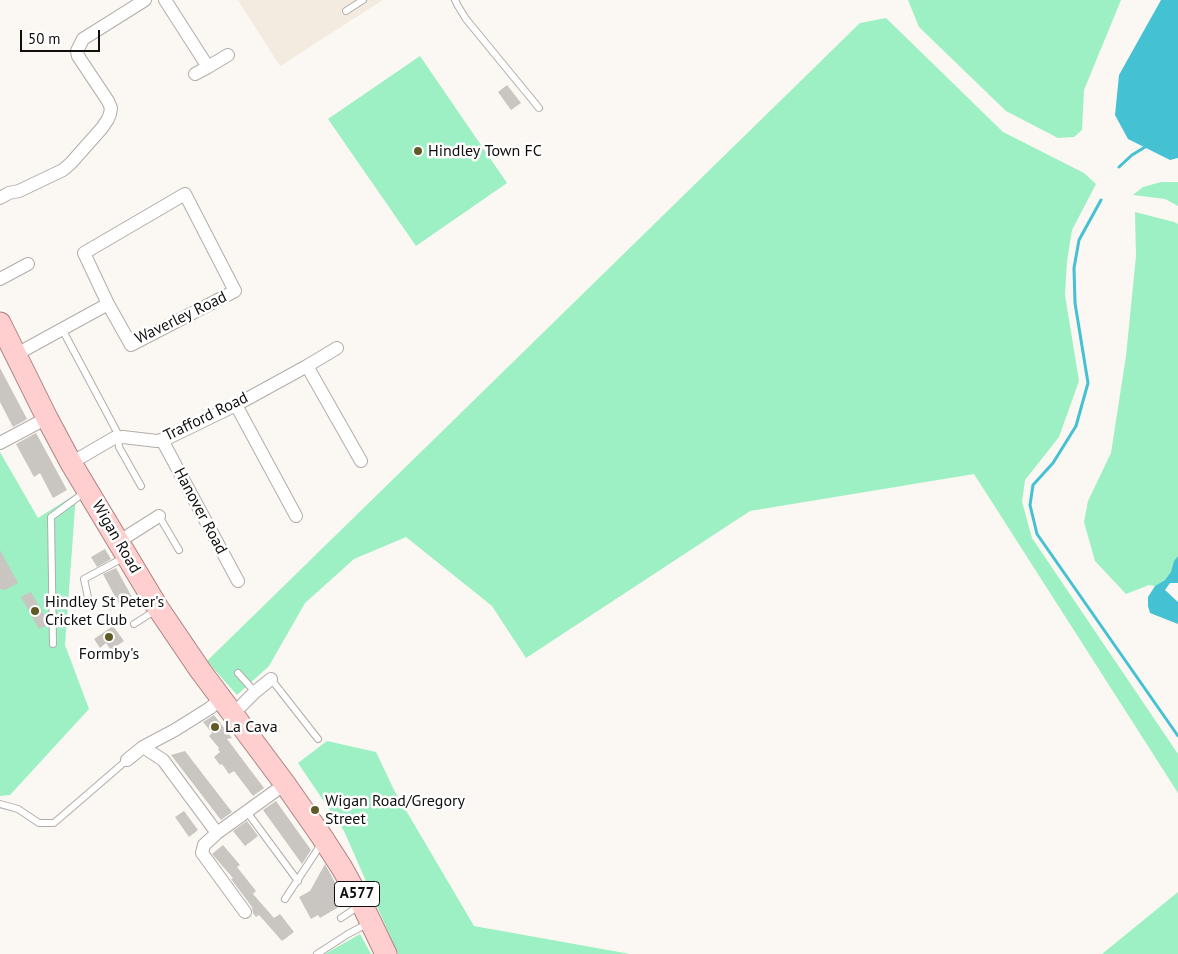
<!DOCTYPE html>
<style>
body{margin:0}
#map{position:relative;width:1178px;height:954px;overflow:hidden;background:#fbf7f2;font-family:"PT Sans",sans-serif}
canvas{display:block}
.scale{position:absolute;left:20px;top:30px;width:80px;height:22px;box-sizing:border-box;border:2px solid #110f0e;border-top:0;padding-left:6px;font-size:15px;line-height:18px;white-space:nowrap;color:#110f0e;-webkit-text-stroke:4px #fff;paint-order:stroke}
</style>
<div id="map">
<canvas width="1178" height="954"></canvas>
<div class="scale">50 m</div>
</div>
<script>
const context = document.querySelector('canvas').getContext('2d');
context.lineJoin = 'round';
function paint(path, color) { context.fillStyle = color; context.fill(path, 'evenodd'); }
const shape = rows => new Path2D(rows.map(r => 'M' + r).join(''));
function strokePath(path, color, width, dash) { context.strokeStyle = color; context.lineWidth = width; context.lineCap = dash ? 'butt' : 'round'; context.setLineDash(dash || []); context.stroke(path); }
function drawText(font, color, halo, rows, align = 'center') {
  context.font = font + ' "PT Sans",sans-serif'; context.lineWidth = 5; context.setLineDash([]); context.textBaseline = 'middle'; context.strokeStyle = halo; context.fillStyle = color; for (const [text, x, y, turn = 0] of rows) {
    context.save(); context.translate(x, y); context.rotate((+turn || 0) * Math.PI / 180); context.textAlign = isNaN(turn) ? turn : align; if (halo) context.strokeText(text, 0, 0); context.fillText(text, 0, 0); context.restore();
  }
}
paint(shape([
 [238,0,383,0,280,66]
]), '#f4ebe0');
paint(shape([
 [908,0,1121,0,1084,90,1082,130,1074,137,1058,138,1006,111,919,27],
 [886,18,1003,132,1084,173,1096,184,1072,230,1067,261,1065,295,1079,381,1059,437,1025,480,1022,502,1032,538,1178,754,1178,793,974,474,750,511,526,658,492,606,406,537,354,559,305,603,269,666,237,695,207,661,860,23],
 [420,56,507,183,416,246,328,119],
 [1161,182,1178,182,1178,206,1165,199,1133,195,1143,187],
 [1135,212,1174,222,1178,224,1178,556,1174,561,1172,572,1165,580,1155,586,1149,585,1126,594,1095,561,1084,522,1088,501,1111,453,1126,356,1136,256],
 [0,452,38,518,76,494,65,645,89,709,10,795,0,796],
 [327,741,376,752,394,790,474,926,630,954,398,954,344,831,298,763],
 [1178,892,1178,954,1102,954],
 [360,934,371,954,325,954]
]), '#9cf0c3');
paint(shape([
 [1161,0,1178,0,1178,158,1170,160,1128,139,1115,115,1119,75],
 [1178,556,1178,583,1170,583,1165,590,1178,602,1178,624,1150,613,1148,606,1148,597,1155,586,1165,580,1171,572,1174,561]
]), '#44c1d2');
strokePath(shape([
 [1119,167,1132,155,1145,147],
 [1101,200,1079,240,1074,268,1075,303,1088,383,1076,426,1053,463,1033,485,1030,505,1037,534,1178,736]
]), '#44c1d2', 3);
paint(shape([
 [507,85,521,103,511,110,498,92],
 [0,368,27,419,13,427,0,402],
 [36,433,67,490,53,498,40,473,34,477,16,444],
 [105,549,111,559,97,567,91,557],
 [0,550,18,583,5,590,0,589],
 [116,568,133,599,120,606,103,574],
 [31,592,48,622,48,625,39,629,21,597],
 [113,626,124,641,111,650,106,643,100,648,94,639],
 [214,715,232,738,227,739,264,788,253,796,234,771,229,774,222,764,220,765,214,757,220,752,218,749,219,748,209,736,212,733,203,722],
 [185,751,232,812,221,820,171,755],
 [276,801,311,850,302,864,263,810],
 [184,811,198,830,189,837,175,817],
 [247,821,258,836,245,846,233,831],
 [223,845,240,865,237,867,256,891,253,894,274,918,280,914,294,932,282,941,259,915,256,917,253,913,252,907,231,879,233,878,212,854],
 [325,864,344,899,342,905,320,918,318,915,311,919,299,897,310,891]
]), '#c9c5c1');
const service = shape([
 [455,0,458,6,466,19,539,108],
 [346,11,363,0],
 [62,329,117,432,119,447,141,486],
 [159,516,179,550],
 [89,602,84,579,123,558],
 [134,624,156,610],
 [53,644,51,517,85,492],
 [238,673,255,692],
 [271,679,318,739],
 [0,804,18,809,39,823,54,823,127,760],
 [247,812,298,881],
 [285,899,318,849,320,843],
 [341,918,359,906],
 [317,954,348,934,367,924]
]);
const minor = shape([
 [165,0,208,67,228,55],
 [195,74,208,67],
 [0,198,9,193,19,191,63,170,71,163,102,128,108,119,110,114,111,108,108,101,78,56,77,51,83,39,145,0],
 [0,279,28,264],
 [15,355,108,304,131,345,235,291,185,194,84,253,108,304],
 [307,366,361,461],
 [236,405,296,516],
 [162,440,238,581],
 [0,443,47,418],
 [71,463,114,438,123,437,157,441,168,438,236,405,307,366,337,348],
 [118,542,159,516],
 [232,713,240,707,255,692,271,679],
 [143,747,163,760,217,833],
 [127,760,143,747,175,730,210,708,221,699],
 [245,912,202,853,204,845,217,833,285,784]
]);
const trunk = shape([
 [0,323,47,418,71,463,158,608,200,670,285,784,322,837,342,868,362,904,386,954]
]);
strokePath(service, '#b1ada9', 8);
strokePath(minor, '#b1ada9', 14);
strokePath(trunk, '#aa8482', 23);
strokePath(service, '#fff', 6);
strokePath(minor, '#fff', 12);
strokePath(trunk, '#fecfce', 21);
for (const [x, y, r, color] of [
 [418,151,5,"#5f5a26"],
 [35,611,5,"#5f5a26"],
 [109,637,5,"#5f5a26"],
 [215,727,5,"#5f5a26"],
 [315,810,5,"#5f5a26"]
]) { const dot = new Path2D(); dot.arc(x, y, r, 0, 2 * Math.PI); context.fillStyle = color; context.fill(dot); strokePath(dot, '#fff', 2); }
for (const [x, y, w] of [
 [357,894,45]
]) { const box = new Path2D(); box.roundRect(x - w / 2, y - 12.5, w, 25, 4); context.fillStyle = '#fff'; context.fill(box); strokePath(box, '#110f0e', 1); }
drawText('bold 15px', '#110f0e', null, [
 ["A577",357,894]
]);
drawText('16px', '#110f0e', '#fff', [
 ["Hindley Town FC",428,151],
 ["Hindley St Peter's",45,602],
 ["Cricket Club",45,620],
 ["Formby's",109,654,"center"],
 ["La Cava",225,727],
 ["Wigan Road/Gregory",325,801],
 ["Street",325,819]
], 'left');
drawText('16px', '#110f0e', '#fff', [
 ["Waverley Road",181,318,-26],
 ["Trafford Road",206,417,-26],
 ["Hanover Road",200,511,62],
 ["Wigan Road",116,537,60]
]);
</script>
